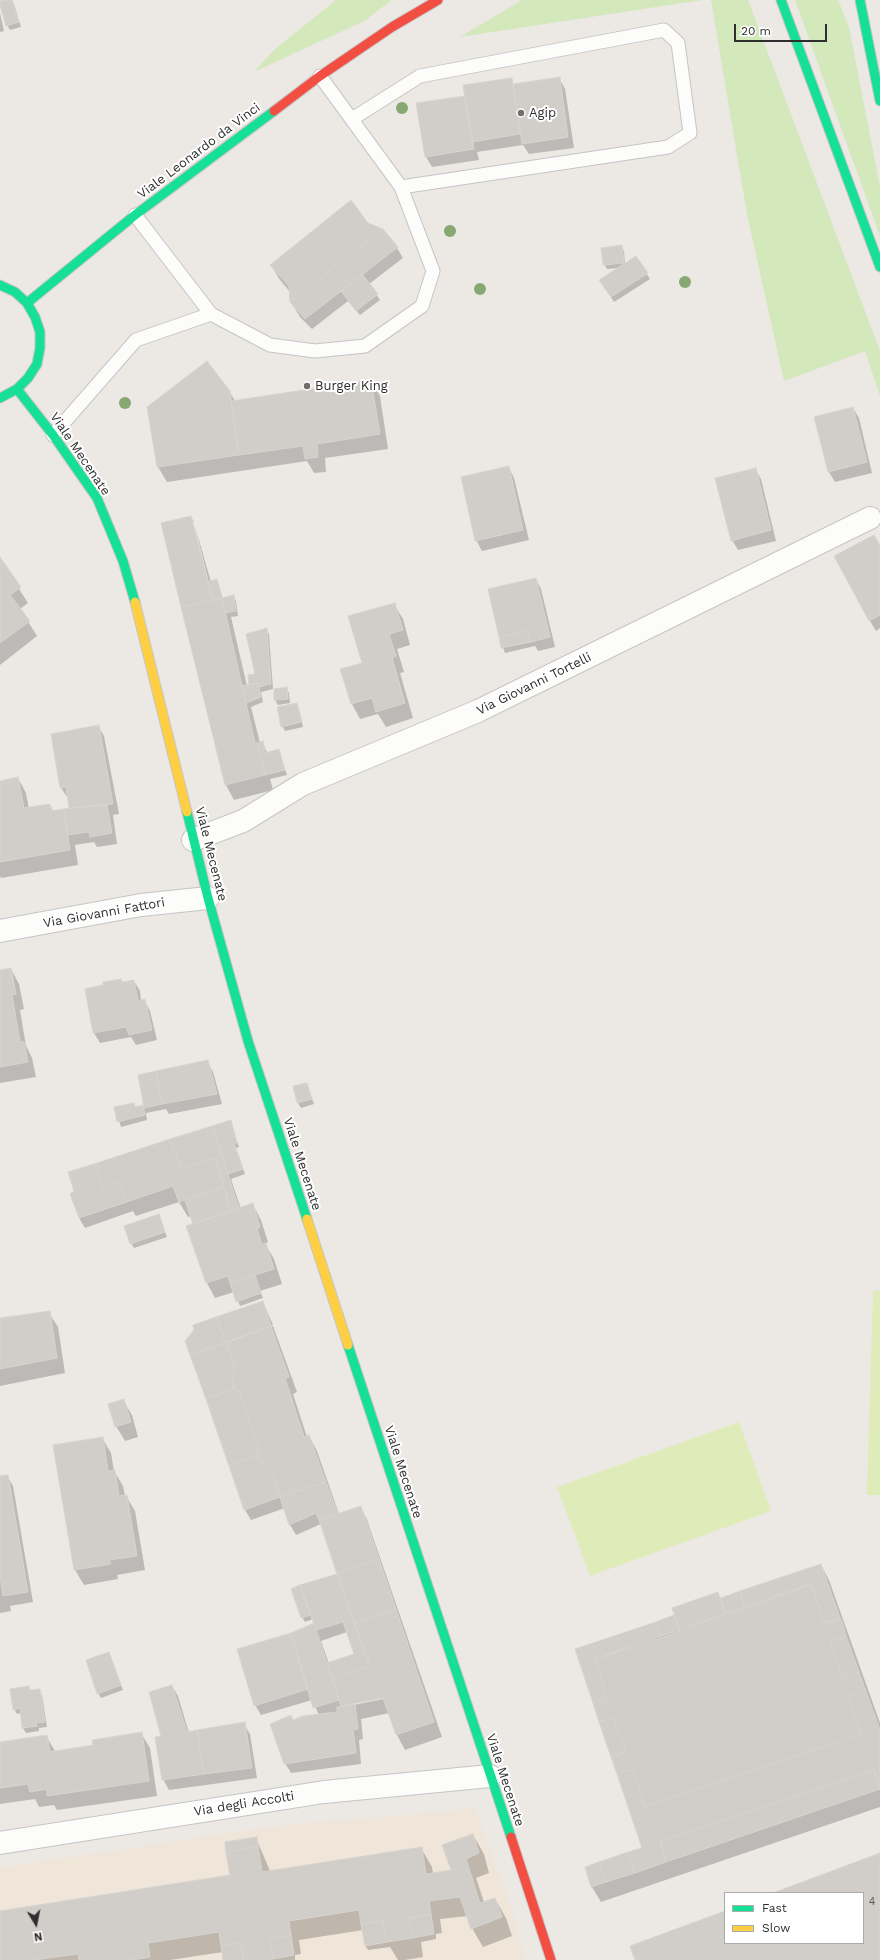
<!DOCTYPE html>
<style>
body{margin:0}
#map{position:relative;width:880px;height:1960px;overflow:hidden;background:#ece8e4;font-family:"Work Sans",sans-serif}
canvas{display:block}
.legend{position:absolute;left:724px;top:1892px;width:140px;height:52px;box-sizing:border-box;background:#fff;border:1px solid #ababab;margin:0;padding:5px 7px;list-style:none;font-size:12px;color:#2e2e2e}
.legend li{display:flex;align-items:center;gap:8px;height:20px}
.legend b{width:20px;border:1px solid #ababab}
.north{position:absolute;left:16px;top:1904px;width:40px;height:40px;-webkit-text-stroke:3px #fff;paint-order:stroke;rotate:170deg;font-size:11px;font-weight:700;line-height:16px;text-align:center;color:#2e2e2e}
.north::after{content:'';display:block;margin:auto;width:14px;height:18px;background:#2e2e2e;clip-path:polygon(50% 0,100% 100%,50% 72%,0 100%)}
.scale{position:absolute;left:734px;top:24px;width:93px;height:18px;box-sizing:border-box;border:2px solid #2e2e2e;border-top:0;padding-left:5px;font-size:12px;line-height:14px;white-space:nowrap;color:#2e2e2e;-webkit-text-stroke:3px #fff;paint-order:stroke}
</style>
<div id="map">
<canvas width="880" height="1960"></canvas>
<ul class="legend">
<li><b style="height:5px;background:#16e098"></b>Fast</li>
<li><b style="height:5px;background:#ffcf43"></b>Slow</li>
</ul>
<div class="north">N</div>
<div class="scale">20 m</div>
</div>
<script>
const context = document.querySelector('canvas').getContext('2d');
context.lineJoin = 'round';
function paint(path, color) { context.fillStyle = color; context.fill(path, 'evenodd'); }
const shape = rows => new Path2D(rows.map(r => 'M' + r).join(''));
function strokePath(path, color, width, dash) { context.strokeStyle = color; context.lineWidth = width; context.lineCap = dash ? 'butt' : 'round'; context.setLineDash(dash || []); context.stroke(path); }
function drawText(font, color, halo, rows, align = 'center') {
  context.font = font + ' "Work Sans",sans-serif'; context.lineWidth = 4; context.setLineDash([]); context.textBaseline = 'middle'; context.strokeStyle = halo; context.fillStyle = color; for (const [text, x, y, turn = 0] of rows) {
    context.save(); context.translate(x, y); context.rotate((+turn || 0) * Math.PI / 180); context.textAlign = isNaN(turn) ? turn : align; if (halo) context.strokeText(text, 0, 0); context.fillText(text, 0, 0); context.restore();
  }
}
paint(shape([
 [474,1807,512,1910,525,1960,0,1960,0,1868,283,1825,444,1812]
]), '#efe5d8');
paint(shape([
 [336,0,392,0,364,21,254,72,274,50],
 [522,0,702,0,460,37],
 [711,0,748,0,880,351,880,396,865,351,784,381,747,214],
 [795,0,838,0,849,27,880,187,880,236]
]), '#d3e8bb');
paint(shape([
 [873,1291,880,1291,880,1495,867,1495],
 [739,1422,771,1511,590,1576,557,1487]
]), '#dfecb9');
paint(shape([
 [7,0,12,0,14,4,21,27,10,30,7,25],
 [0,13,4,31,0,32],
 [559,78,565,89,574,148,529,154,523,145,477,152,479,160,432,167,426,157,417,104,466,97,511,79,514,85],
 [368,224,397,248,403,258,369,284,380,300,360,315,348,301,312,329,300,317,291,302,290,292,280,280,271,265],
 [621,246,624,251,625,264,636,257,650,279,614,302,603,285,620,268,607,269,604,264],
 [371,381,380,396,388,449,325,458,326,472,314,473,307,461,167,482,158,467,229,391,235,401],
 [853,408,859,418,872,473,835,482,829,472,815,418],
 [509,468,514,478,529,540,482,551,476,540],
 [755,469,761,479,776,541,738,550,732,540],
 [191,517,194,522,192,523,207,583,209,583,194,523,211,582,217,580,223,598,233,596,236,601,238,616,231,617,247,686,250,685,256,675,266,629,269,634,273,689,261,692,263,702,251,707,260,743,263,742,267,753,278,750,287,775,270,779,273,790,234,800,226,785],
 [880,546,880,628,876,631,870,621],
 [0,559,28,603,20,609,37,636,0,665],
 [536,579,541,589,555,647,538,651,535,646,505,653,499,636],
 [394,604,403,619,410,645,397,649,404,672,400,673,413,718,386,727,378,714,360,719,352,704,342,670,363,663],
 [286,688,289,693,290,703,278,705,275,700],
 [296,705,299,709,303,727,285,731,282,726],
 [98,726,104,736,119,814,113,815,117,844,97,847,94,842,75,845,78,865,1,878,0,876,0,782,18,778,26,793,29,809,50,805,54,812,70,809,68,798,61,788],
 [11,969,19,984,24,1009,20,1010,26,1046,32,1058,36,1077,0,1083,0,971],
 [134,981,140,991,141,1001,144,1000,150,1011,157,1040,136,1045,131,1037,100,1043,94,1033,86,990],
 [207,1061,213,1072,222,1104,169,1114,166,1109,146,1113,147,1120,121,1127,115,1108,134,1104,136,1108,144,1106],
 [307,1084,314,1104,301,1108,298,1103],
 [230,1121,239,1147,236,1148,245,1174,231,1179,241,1209,253,1205,261,1220,268,1242,265,1244,266,1245,274,1259,282,1284,260,1291,263,1298,240,1306,234,1292,215,1298,207,1283,187,1227,194,1225,191,1216,188,1217,179,1202,136,1216,133,1211,85,1228,79,1218,172,1140],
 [159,1215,167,1237,134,1248,131,1243],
 [263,1302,273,1325,226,1341,226,1343,273,1326,297,1392,293,1394,307,1437,309,1436,317,1451,339,1514,360,1507,366,1517,442,1737,405,1750,397,1735,389,1713,361,1719,363,1739,359,1740,361,1764,291,1773,285,1763,293,1721,319,1715,312,1700,261,1715,255,1705,291,1634,315,1624,313,1619,305,1622,302,1617,338,1574,321,1524,296,1535,290,1525,285,1508,251,1520,245,1510,187,1341],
 [347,1632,355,1655,329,1664,321,1641],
 [388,1696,388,1698,344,1707,344,1704],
 [49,1313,58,1327,65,1373,0,1386,0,1319],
 [123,1400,132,1415,138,1437,125,1441,116,1426],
 [102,1438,111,1453,114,1471,123,1486,125,1496,126,1496,135,1511,145,1570,117,1575,118,1579,84,1585,75,1570,54,1446],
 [7,1476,13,1486,33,1602,10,1606,11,1611,0,1613,0,1477],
 [821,1565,829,1580,880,1723,880,1807,601,1902,592,1887,586,1868,643,1848,576,1650,676,1616,718,1593,721,1599],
 [109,1653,123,1690,101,1698,98,1693],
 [172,1686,178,1696,189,1733,244,1724,250,1734,257,1778,169,1790,163,1779,163,1737],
 [29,1687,31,1691,39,1690,42,1695,47,1727,39,1728,39,1731,26,1733,23,1728,21,1713,17,1714,14,1709],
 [141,1733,150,1748,157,1796,57,1810,54,1805,39,1807,35,1799,0,1804,0,1743,46,1736,55,1751,94,1746],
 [473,1835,484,1854,489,1873,476,1878,484,1902,495,1899,506,1918,512,1936,483,1947,472,1928,468,1916,440,1919,442,1933,436,1934,436,1939,421,1942,423,1957,405,1960,398,1960,390,1947,368,1950,365,1945,363,1930,299,1940,301,1954,295,1955,295,1960,224,1960,223,1952,170,1960,0,1960,0,1912,231,1876,256,1838,270,1871,421,1848,432,1867,433,1874,453,1871]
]), '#0003');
const building = shape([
 [4,0,12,0,19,22,6,26,0,5,0,1,4,0],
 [560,77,568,137,522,144,513,84,560,77],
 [512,78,520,134,472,142,463,85,512,78],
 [465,96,474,149,425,157,416,103,465,96],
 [351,200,368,223,383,229,290,302,289,286,270,265,351,200],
 [383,229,398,247,305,319,290,302,383,229],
 [622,245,624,263,603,265,601,248,622,245],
 [636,256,648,273,611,297,599,280,636,256],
 [362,274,378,294,356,311,341,291,362,274],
 [207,361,230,391,239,455,157,467,147,407,207,361],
 [371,380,380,434,317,444,318,457,305,459,303,446,239,455,231,401,371,380],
 [853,407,867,462,828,472,814,417,853,407],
 [509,466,523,530,475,541,461,477,509,466],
 [756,468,771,530,731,541,715,478,756,468],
 [191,516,213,600,181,607,161,523,191,516],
 [874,535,880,545,880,615,869,621,834,556,874,535],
 [0,557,21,587,10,595,30,621,0,643,0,557],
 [536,578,550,637,531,642,528,631,499,637,488,589,536,578],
 [217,579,222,598,213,600,208,582,217,579],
 [234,595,236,611,225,613,222,598,234,595],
 [222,598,255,743,258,743,265,775,225,785,181,607,222,598],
 [395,603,403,630,389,634,396,656,392,658,405,703,376,712,372,698,351,704,340,669,362,663,348,616,395,603],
 [267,628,271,684,259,687,258,683,249,685,248,675,255,674,246,634,267,628],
 [528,631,531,642,501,648,499,637,528,631],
 [258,683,261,697,246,703,242,686,258,683],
 [287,687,288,699,274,700,274,689,287,687],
 [297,703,301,722,281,727,277,707,297,703],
 [99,725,113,804,69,808,66,787,60,788,51,734,99,725],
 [263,741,265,753,279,749,285,770,265,775,258,743,263,741],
 [18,777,24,808,50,804,52,811,64,809,70,850,0,862,0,781,18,777],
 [107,805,112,833,90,837,89,832,67,835,64,809,107,805],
 [11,968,16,994,12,995,20,1042,24,1042,28,1062,0,1067,0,970,11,968],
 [121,979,122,982,134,980,138,1001,145,999,152,1030,129,1035,126,1027,93,1033,85,989,103,985,103,982,121,979],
 [208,1060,217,1094,162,1104,156,1071,208,1060],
 [156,1071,162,1104,144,1108,138,1075,156,1071],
 [307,1083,312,1099,297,1103,293,1086,307,1083],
 [134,1103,135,1107,143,1105,145,1115,117,1122,114,1107,134,1103],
 [231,1120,237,1143,234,1143,243,1169,228,1174,212,1126,231,1120],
 [212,1126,239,1208,231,1211,215,1158,181,1169,170,1139,212,1126],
 [170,1139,181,1169,215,1158,224,1187,179,1202,173,1186,127,1202,119,1182,104,1189,94,1164,170,1139],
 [94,1164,104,1189,119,1182,127,1202,79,1218,70,1194,74,1191,68,1172,94,1164],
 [224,1187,231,1211,193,1224,185,1200,224,1187],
 [253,1203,260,1227,257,1229,262,1245,266,1243,274,1269,230,1283,228,1276,206,1283,186,1226,253,1203],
 [159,1214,165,1232,130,1244,124,1226,159,1214],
 [255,1275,261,1293,236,1302,230,1283,255,1275],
 [263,1301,271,1326,226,1343,216,1317,263,1301],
 [50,1311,57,1358,0,1369,0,1318,50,1311],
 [216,1317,226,1343,190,1355,185,1341,194,1330,193,1325,216,1317],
 [271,1326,289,1377,285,1378,304,1437,309,1435,326,1482,280,1497,273,1476,257,1456,259,1449,239,1391,233,1389,234,1363,227,1342,271,1326],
 [227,1342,234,1363,233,1389,206,1399,190,1355,227,1342],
 [233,1389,239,1391,259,1449,257,1456,229,1466,206,1399,233,1389],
 [124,1399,131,1422,115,1427,108,1404,124,1399],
 [103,1437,108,1471,115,1470,119,1496,127,1495,137,1556,109,1560,111,1564,74,1570,53,1445,103,1437],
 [257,1456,273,1476,280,1497,244,1510,229,1466,257,1456],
 [8,1475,28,1592,3,1596,0,1576,0,1476,8,1475],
 [326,1482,338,1514,319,1520,316,1513,289,1525,280,1497,326,1482],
 [361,1506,379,1559,337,1574,319,1520,361,1506],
 [379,1559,396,1609,354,1623,337,1574,379,1559],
 [821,1564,840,1618,825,1623,811,1584,745,1608,740,1591,821,1564],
 [337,1574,370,1666,333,1680,327,1663,354,1654,343,1622,316,1630,300,1585,337,1574],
 [811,1584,825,1623,840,1618,842,1621,846,1636,830,1642,843,1678,859,1672,865,1689,848,1696,862,1733,645,1807,633,1769,617,1774,611,1757,626,1752,613,1717,599,1722,593,1703,607,1698,595,1659,811,1584],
 [300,1585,311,1615,301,1618,291,1589,300,1585],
 [740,1591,745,1608,725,1614,721,1598,740,1591],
 [718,1592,725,1614,680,1631,672,1608,718,1592],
 [396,1609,434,1722,396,1735,383,1698,341,1706,333,1680,370,1666,354,1623,396,1609],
 [674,1615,680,1631,661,1638,656,1622,674,1615],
 [656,1622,661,1638,595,1659,607,1698,593,1703,575,1649,656,1622],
 [314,1623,339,1700,313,1708,291,1633,314,1623],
 [291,1633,308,1689,254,1706,237,1649,291,1633],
 [846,1636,859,1672,843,1678,830,1642,846,1636],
 [109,1652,121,1685,97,1694,86,1660,109,1652],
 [172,1685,187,1732,197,1730,204,1774,162,1780,155,1737,161,1736,149,1692,172,1685],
 [29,1686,30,1690,40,1689,45,1722,36,1723,37,1726,22,1728,20,1708,13,1710,10,1689,29,1686],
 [865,1689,880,1730,880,1788,874,1770,660,1841,666,1862,635,1873,628,1852,642,1848,617,1774,633,1769,645,1807,862,1733,848,1696,865,1689],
 [355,1704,358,1729,353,1730,356,1753,284,1764,270,1724,291,1715,293,1720,303,1716,337,1712,337,1707,355,1704],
 [613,1717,626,1752,611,1757,599,1722,613,1717],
 [245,1722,252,1768,204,1774,197,1730,245,1722],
 [142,1732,149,1781,47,1796,47,1789,30,1792,28,1784,0,1788,0,1742,47,1735,50,1752,93,1745,92,1740,142,1732],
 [874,1770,880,1789,666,1862,660,1841,874,1770],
 [473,1834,479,1853,466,1859,480,1903,495,1898,502,1917,471,1929,460,1897,429,1901,431,1914,409,1918,413,1938,387,1942,383,1921,361,1924,359,1910,289,1921,291,1935,269,1939,273,1959,265,1960,244,1960,241,1943,221,1946,219,1932,148,1943,150,1957,133,1960,79,1960,78,1954,34,1960,0,1960,0,1911,230,1875,226,1853,258,1846,262,1872,422,1847,426,1874,451,1870,442,1845,473,1834],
 [257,1837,258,1846,226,1853,225,1842,257,1837],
 [628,1852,635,1873,606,1882,599,1862,628,1852],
 [880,1853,880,1960,635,1960,630,1946,725,1911,725,1943,863,1943,863,1893,773,1893,880,1853],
 [599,1862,606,1882,591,1887,585,1867,599,1862],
 [431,1914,434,1934,413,1938,409,1918,431,1914],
 [383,1921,387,1942,365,1946,361,1924,383,1921],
 [291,1935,294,1955,273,1959,269,1939,291,1935],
 [241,1943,244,1960,223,1960,221,1946,241,1943]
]);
paint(building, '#d1ceca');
strokePath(building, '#d7d4d0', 1);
const lane = shape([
 [352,119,420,76,664,30,678,43,690,133,668,147,401,187],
 [135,215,211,314,270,345,315,351,365,346,422,306,433,271,401,187,320,76],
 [53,435,136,340,211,314]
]);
const street = shape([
 [193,840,243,821,303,784,478,711,870,518],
 [0,931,141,905,208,898],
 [0,1843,324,1792,490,1776]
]);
const fast = shape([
 [781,0,880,267],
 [860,0,880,101],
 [0,285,15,292,27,303,35,317,40,332,40,348,37,364,28,378,17,389,0,398],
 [27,303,135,215,274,111],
 [17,389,53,435,97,498,123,561,135,602],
 [187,812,208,898,248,1041,307,1219],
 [348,1345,511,1837]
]);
const slow = shape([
 [135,602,187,812],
 [307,1219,348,1345]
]);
const jam = shape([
 [274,111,320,76,392,27,438,0],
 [511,1837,551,1960]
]);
strokePath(lane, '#c6c5c5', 15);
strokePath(street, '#c6c5c5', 24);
strokePath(fast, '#c6c5c5', 11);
strokePath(slow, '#c6c5c5', 11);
strokePath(jam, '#c6c5c5', 11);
strokePath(lane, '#fcfcfb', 13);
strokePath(street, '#fcfcfb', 22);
strokePath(fast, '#16e098', 9);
strokePath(slow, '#ffcf43', 9);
strokePath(jam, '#f24e42', 9);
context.fillStyle = '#87a773';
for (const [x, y] of [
 [402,108],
 [450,231],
 [685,282],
 [480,289],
 [125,403]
]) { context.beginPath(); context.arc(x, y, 6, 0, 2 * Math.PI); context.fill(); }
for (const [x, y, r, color] of [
 [521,113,4,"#706f6e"],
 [307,386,4,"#706f6e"]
]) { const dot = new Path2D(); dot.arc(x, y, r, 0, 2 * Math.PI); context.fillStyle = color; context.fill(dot); strokePath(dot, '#fff', 1.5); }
drawText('11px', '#585857', null, [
 ["4",872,1902]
]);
drawText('13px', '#2e2e2e', '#fff', [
 ["Agip",529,113],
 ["Burger King",315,386]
], 'left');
drawText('13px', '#2e2e2e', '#fff', [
 ["Viale Leonardo da Vinci",199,151,-37],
 ["Viale Mecenate",80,454,56],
 ["Via Giovanni Tortelli",534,684,-26],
 ["Viale Mecenate",211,854,76],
 ["Via Giovanni Fattori",104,913,-10],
 ["Viale Mecenate",302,1164,72],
 ["Viale Mecenate",403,1472,72],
 ["Viale Mecenate",505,1780,72],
 ["Via degli Accolti",244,1804,-9]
]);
</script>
